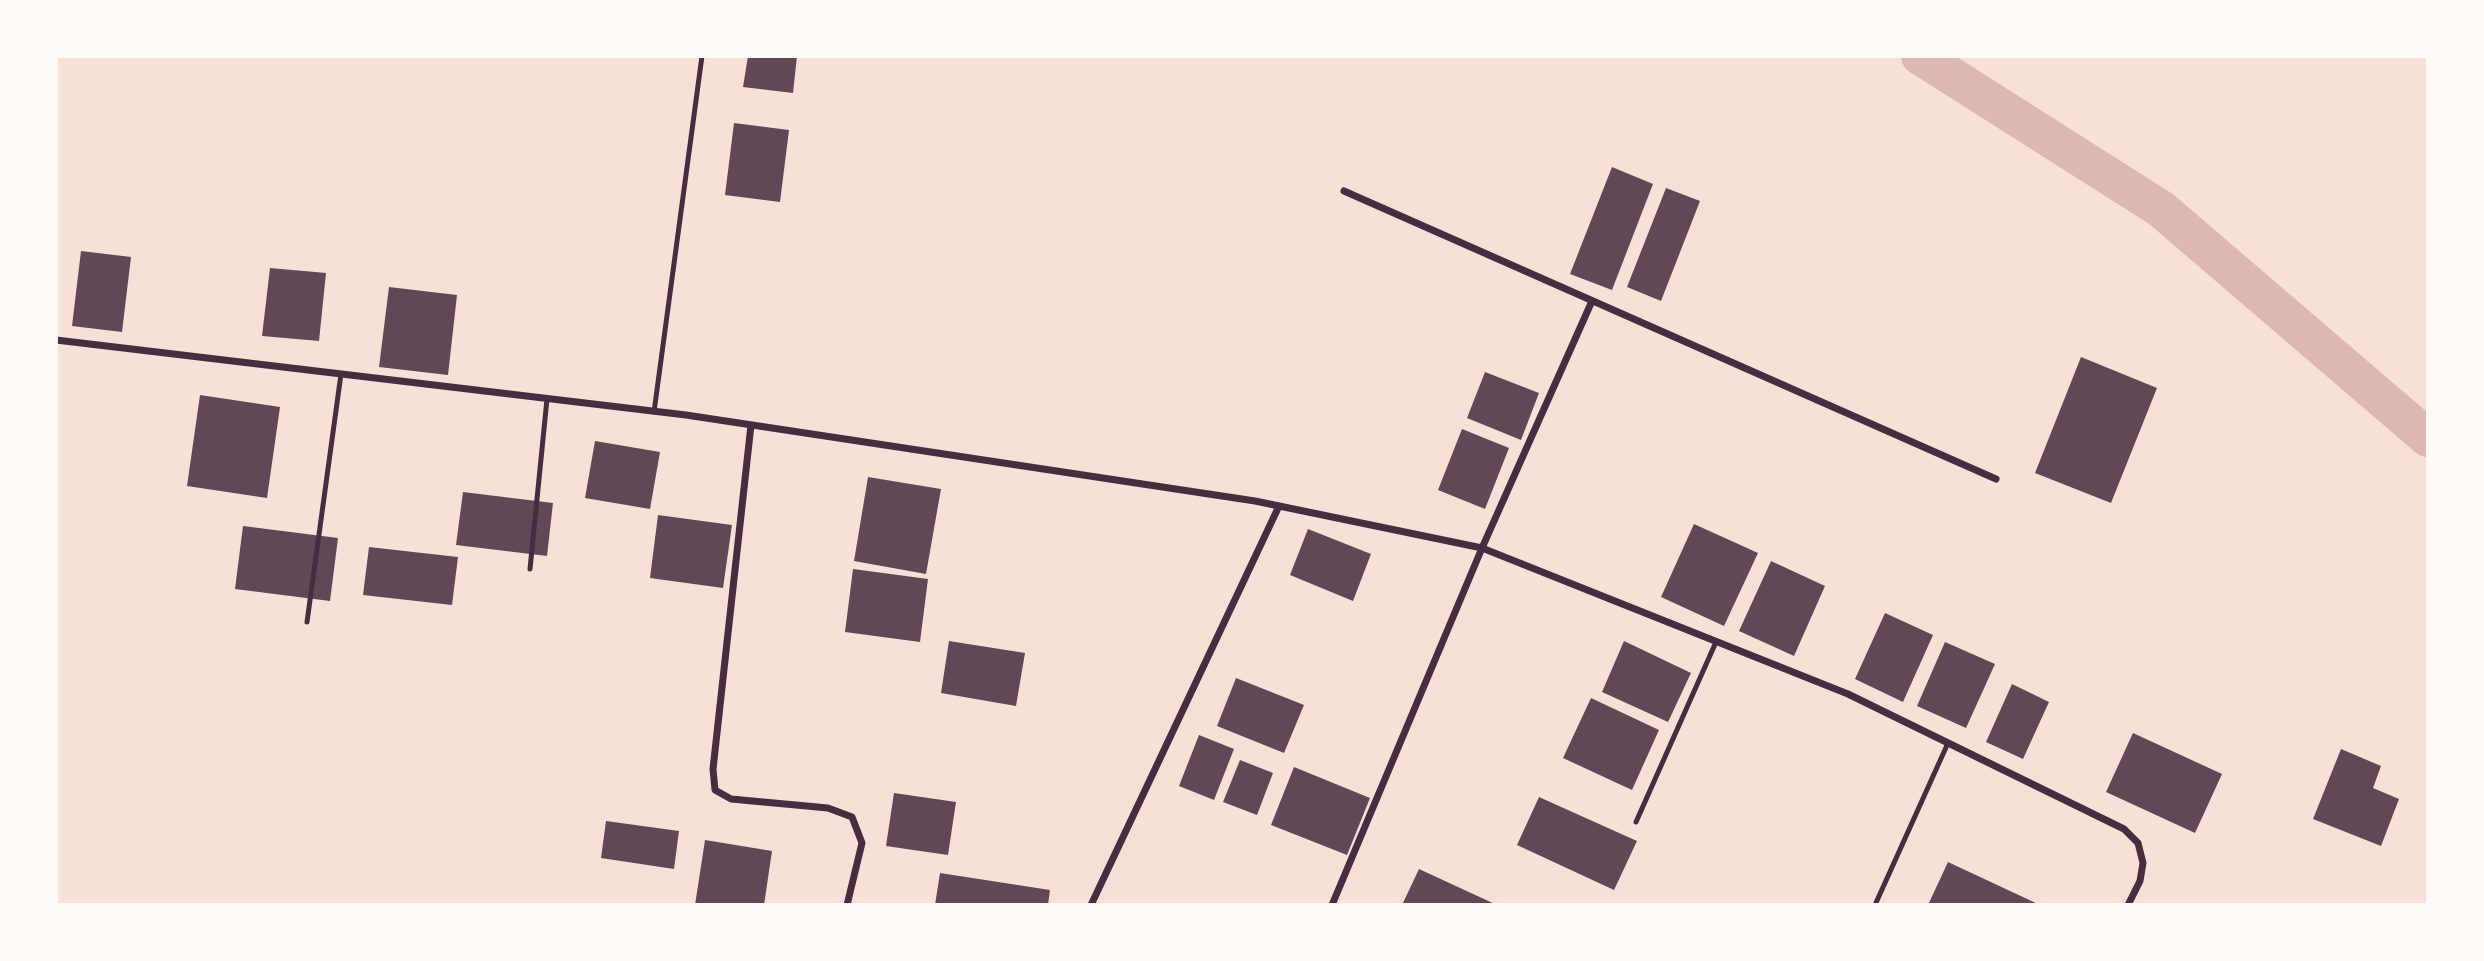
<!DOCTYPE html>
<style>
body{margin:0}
#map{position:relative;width:2484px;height:961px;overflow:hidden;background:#f7e1d7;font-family:Overpass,sans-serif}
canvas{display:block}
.frame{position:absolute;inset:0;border:58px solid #fffaf5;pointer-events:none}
</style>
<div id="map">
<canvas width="2484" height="961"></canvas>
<div class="frame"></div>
</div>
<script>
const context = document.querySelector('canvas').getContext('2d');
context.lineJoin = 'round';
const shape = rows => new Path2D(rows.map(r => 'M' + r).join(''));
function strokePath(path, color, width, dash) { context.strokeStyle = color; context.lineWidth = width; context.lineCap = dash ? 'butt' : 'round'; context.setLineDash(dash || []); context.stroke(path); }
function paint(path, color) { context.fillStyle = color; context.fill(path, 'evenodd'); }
strokePath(shape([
 [1920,56,2161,209,2428,438]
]), '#dcb8b0', 38);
paint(shape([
 [748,56,797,56,793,93,743,87],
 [734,123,789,130,780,202,725,195],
 [1612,167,1653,184,1612,290,1570,274],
 [1666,188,1700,201,1661,301,1627,287],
 [81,251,131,257,122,332,72,326],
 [270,268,326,273,319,341,262,336],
 [389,287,457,295,448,375,379,367],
 [2081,357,2157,388,2111,503,2035,473],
 [1485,372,1539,393,1521,440,1467,418],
 [200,395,280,407,267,498,187,486],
 [1462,429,1509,448,1485,509,1438,490],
 [595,441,660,452,650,509,585,498],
 [868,477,941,489,926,574,854,561],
 [463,492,553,503,547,556,456,545],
 [658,515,732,525,723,588,650,578],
 [1694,524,1758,553,1724,626,1661,597],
 [243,526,338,538,330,601,235,589],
 [1308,529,1371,554,1353,601,1290,575],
 [369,547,458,557,452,605,363,595],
 [1771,561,1825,586,1794,656,1739,631],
 [853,569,928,579,920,642,845,632],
 [1885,613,1933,635,1903,702,1855,679],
 [949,641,1025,653,1016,706,941,693],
 [1624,641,1691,673,1668,722,1602,692],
 [1945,642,1995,664,1966,728,1917,706],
 [1236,678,1304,705,1284,753,1217,726],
 [2012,684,2049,702,2023,759,1986,742],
 [1591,698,1659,730,1632,790,1563,758],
 [2133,733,2222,774,2195,833,2106,792],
 [1199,735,1234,749,1214,800,1179,786],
 [2341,749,2381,766,2373,788,2399,799,2381,846,2313,819],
 [1240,760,1273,773,1257,815,1223,802],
 [1294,767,1370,798,1347,855,1271,825],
 [894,793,956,802,948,855,886,846],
 [1539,797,1637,841,1614,890,1517,845],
 [606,821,679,831,674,869,601,858],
 [705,840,772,851,764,905,695,905],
 [1948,862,2040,905,1928,905],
 [1419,869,1497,905,1402,905],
 [940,873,1050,890,1048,905,935,905]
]), '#644757');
strokePath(shape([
 [654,412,702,56],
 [530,569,547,399],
 [307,622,341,374],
 [1636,822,1716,642],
 [1875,905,1948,743]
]), '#4a2c40', 5);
strokePath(shape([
 [1344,191,1996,479],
 [56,340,686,415,1255,501,1482,548,1848,694,2124,829,2138,843,2143,863,2140,881,2128,905],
 [751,425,713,769,715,790,731,799,828,808,852,817,862,843,847,905],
 [1091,905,1279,506],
 [1332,905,1482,548,1592,301]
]), '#4a2c40', 7);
</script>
